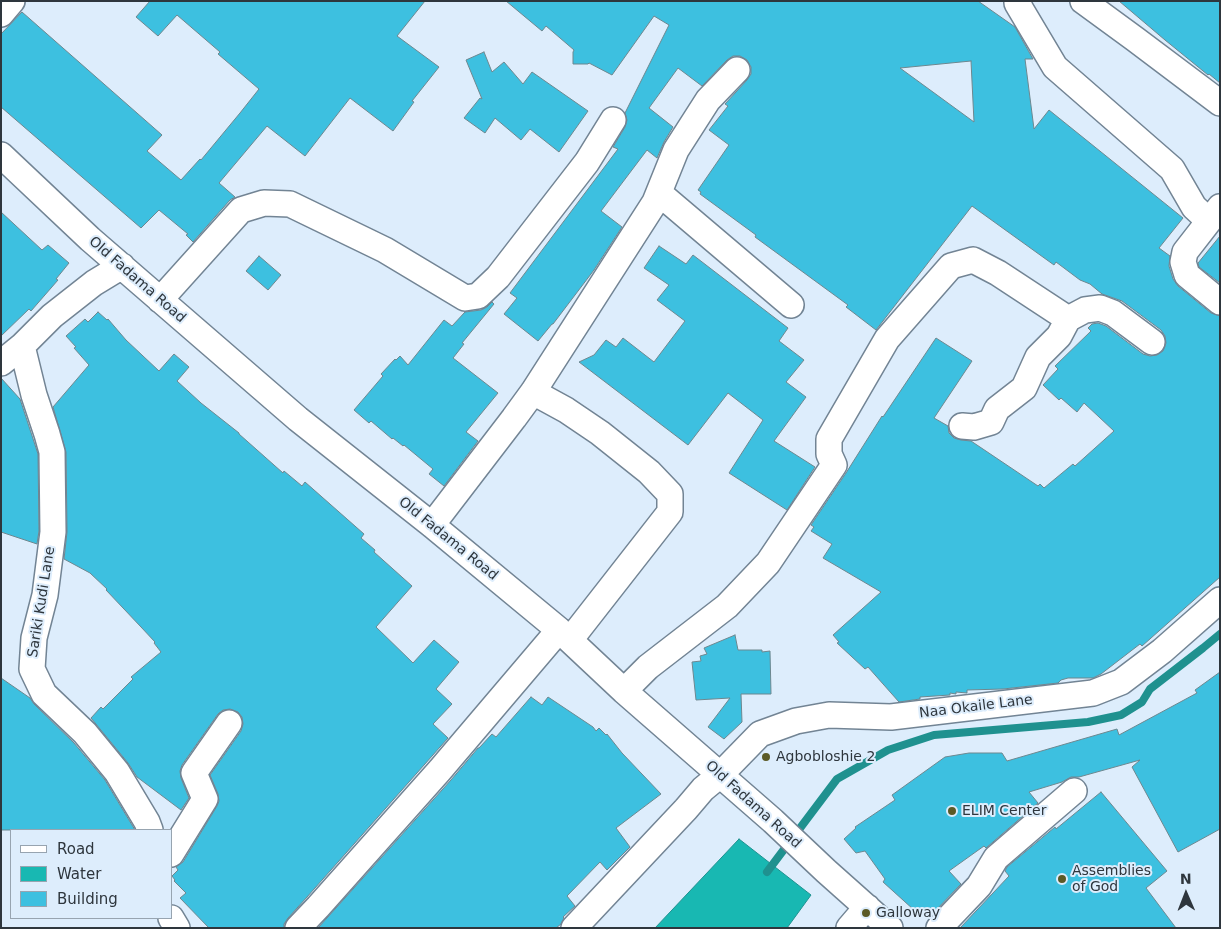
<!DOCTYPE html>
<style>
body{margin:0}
#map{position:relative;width:1221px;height:929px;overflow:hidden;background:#ddedfc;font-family:"DejaVu Sans",sans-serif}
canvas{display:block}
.frame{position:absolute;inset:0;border:2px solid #2e363d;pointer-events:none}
.legend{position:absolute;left:10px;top:829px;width:162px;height:90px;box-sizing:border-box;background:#ddedfc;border:1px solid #97a4b0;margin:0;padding:6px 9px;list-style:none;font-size:15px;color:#2e363d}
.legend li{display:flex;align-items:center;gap:10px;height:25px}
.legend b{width:25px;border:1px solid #97a4b0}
.north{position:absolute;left:1161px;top:869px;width:50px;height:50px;-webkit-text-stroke:4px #ddedfc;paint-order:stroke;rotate:359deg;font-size:14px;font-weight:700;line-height:20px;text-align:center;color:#2e363d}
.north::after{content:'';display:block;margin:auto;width:18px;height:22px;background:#2e363d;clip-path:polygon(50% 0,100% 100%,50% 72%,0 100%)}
</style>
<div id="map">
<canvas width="1221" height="929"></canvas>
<div class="frame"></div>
<ul class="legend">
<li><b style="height:6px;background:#fff"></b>Road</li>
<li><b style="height:14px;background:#18b8b2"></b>Water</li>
<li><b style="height:14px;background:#3dc0e0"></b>Building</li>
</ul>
<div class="north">N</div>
</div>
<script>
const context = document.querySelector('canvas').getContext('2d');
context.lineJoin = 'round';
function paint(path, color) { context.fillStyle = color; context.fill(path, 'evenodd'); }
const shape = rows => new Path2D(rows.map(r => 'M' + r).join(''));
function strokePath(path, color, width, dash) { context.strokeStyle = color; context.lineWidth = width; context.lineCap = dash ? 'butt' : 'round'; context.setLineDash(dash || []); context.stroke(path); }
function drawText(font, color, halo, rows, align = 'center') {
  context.font = font + ' "DejaVu Sans",sans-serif'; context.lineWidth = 4; context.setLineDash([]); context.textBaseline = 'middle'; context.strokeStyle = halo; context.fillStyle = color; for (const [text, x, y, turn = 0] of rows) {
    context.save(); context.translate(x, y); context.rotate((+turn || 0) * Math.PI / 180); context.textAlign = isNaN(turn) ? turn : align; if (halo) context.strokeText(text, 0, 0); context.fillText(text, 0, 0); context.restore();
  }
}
const water = shape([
 [739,839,811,895,787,928,655,928,739,839]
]);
paint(water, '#18b8b2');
strokePath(water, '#1f918f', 1);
strokePath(shape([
 [767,872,837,779,888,750,934,735,1088,722,1121,715,1142,702,1150,689,1203,648,1220,634]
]), '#1f918f', 8);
const building = shape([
 [150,1,425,1,397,36,439,67,412,101,414,102,393,131,350,98,305,156,267,126,219,183,235,197,230,200,193,242,186,235,188,234,159,210,141,228,1,107,1,34,22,12,162,135,147,151,181,180,200,159,201,160,240,113,259,89,218,54,220,52,177,15,158,36,136,17,150,1],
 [506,1,978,1,1015,27,1033,59,1025,59,1034,129,1049,110,1183,218,1159,248,1170,256,1169,266,1173,279,1178,286,1211,313,1220,316,1220,577,1142,646,1140,644,1101,674,1093,678,1068,678,1061,680,1058,683,1003,689,967,690,967,693,956,692,956,694,950,693,950,695,920,697,920,699,899,702,868,667,865,669,837,643,839,642,833,635,881,592,823,558,832,544,811,531,814,527,811,525,846,473,882,416,883,417,936,338,972,361,934,418,948,426,949,433,954,438,961,440,971,441,1038,486,1040,484,1044,488,1073,464,1075,466,1114,431,1084,403,1077,412,1061,398,1059,400,1043,385,1058,369,1055,366,1091,331,1088,328,1092,324,1098,323,1106,326,1143,354,1150,356,1157,355,1163,351,1166,343,1165,336,1161,330,1122,301,1102,294,1090,284,1080,280,1056,262,1054,265,972,206,876,330,846,307,848,305,755,237,756,235,700,194,701,192,698,190,729,145,709,130,728,106,725,104,747,80,751,74,751,67,747,60,740,56,733,56,727,60,702,86,678,68,649,108,673,127,664,142,657,158,647,150,601,211,622,227,594,270,553,324,552,324,538,341,504,314,517,298,510,293,618,149,613,147,625,127,627,120,625,113,669,25,654,16,612,75,589,63,588,64,573,64,573,52,574,50,546,26,542,31,506,1],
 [971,61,974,122,900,68,971,61],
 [1119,1,1220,1,1220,83,1209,74,1208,75,1165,40,1119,1],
 [484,52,492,72,504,62,523,84,532,72,588,111,559,152,530,129,521,140,495,118,485,133,464,118,480,98,482,99,466,60,484,52],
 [1,212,42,250,48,245,69,263,56,279,58,280,31,311,29,309,1,336,1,212],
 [1220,236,1220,283,1199,267,1198,263,1220,236],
 [659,246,686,264,693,255,788,328,779,341,804,360,786,382,806,397,774,441,815,467,787,510,729,473,763,420,728,393,688,445,579,362,594,355,606,340,616,347,623,338,654,362,685,321,657,300,669,285,644,268,659,246],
 [259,256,281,275,268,290,246,271,259,256],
 [492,302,494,304,462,343,464,344,453,358,498,393,466,432,478,441,444,486,429,474,433,469,404,445,403,446,393,438,392,439,371,421,369,423,354,410,383,376,381,374,395,359,396,360,400,356,408,365,444,320,452,326,465,312,481,310,487,307,492,302],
 [98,312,107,320,108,319,126,340,159,371,174,354,189,367,177,381,201,403,239,433,239,434,283,473,284,471,302,486,305,482,364,534,361,538,375,550,374,552,412,586,376,627,413,663,434,640,459,662,436,689,452,704,433,724,448,738,307,897,288,918,284,924,284,928,209,928,180,898,186,893,174,881,175,880,172,876,178,870,176,867,183,862,217,806,219,801,218,794,210,775,241,731,243,724,242,717,238,712,230,709,223,710,218,714,182,765,180,771,181,778,189,798,181,810,137,777,128,763,91,718,101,707,103,709,133,679,131,677,161,652,154,643,155,642,141,627,106,590,107,589,90,573,64,559,67,532,66,452,53,407,89,365,74,348,76,347,66,336,85,319,88,322,98,312],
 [1,378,20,399,38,454,39,531,37,544,1,532,1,378],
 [735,635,738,650,762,650,762,652,770,651,771,694,741,694,742,722,724,739,708,727,730,698,696,700,692,662,701,661,700,656,707,654,704,648,735,635],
 [1220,672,1220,829,1178,852,1132,767,1140,760,1079,777,1071,777,1062,782,1029,792,1038,803,986,848,984,846,949,871,961,884,936,910,934,908,914,910,883,882,885,879,865,851,856,853,844,839,856,828,855,827,895,800,892,795,945,757,969,753,1002,753,1007,761,1117,729,1119,735,1197,693,1195,690,1220,672],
 [1,678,30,698,34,704,74,743,105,780,135,830,1,830,1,678],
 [531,697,542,705,548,697,593,727,596,731,599,728,606,735,607,734,622,753,661,794,616,828,630,847,607,870,600,862,567,896,575,906,563,917,564,918,561,924,556,928,318,928,451,780,478,748,479,748,492,734,496,737,531,697],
 [1101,792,1167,871,1146,888,1176,928,960,928,1009,876,1005,871,1007,867,1055,827,1056,829,1101,792]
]);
paint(building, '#3dc0e0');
strokePath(building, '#6d878f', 1);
const minor = shape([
 [1019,1,1017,3,1055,67,1172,169,1194,207,1209,221],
 [1083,1,1135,39,1220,103],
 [1,14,12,1],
 [1,155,90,239,298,419,432,525,559,630,624,691,773,821,826,871,890,928],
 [659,193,791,305],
 [1220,207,1185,252,1183,262,1187,275,1220,302],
 [122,266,94,283,52,316,22,346,34,395,47,434,52,452,53,532,45,595,34,638,32,669,44,694,85,733,117,772,147,822,150,830],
 [160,300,241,210,264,203,290,204,385,250,465,298,478,296,498,277,587,162,613,120],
 [1,363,22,346],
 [533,392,566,410,600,433,649,472,670,494,670,512,570,640],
 [962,426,974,427,991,422,997,409,1024,388,1038,357,1059,336,1068,319,1085,310,1100,308,1113,313,1152,342],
 [432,525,514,418,533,392,655,202,676,150,708,100,737,70],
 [624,691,648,667,727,606,768,563,834,465,829,454,829,439,887,339,951,266,973,260,998,273,1068,319],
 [171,854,205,799,194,773,229,723],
 [171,918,177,928],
 [298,928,318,907,440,770,559,630],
 [574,928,686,809,703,789,720,775,760,734,796,721,829,715,891,717,1093,693,1121,682,1162,651,1220,600],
 [849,928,867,907],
 [939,928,979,886,996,858,1074,791]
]);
strokePath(minor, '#728494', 28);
strokePath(minor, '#fff', 25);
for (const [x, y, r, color] of [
 [766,757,5,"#5b5a26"],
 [952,811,5,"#5b5a26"],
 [1062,879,5,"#5b5a26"],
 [866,913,5,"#5b5a26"]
]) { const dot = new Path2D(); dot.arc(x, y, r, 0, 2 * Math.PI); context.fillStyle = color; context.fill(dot); strokePath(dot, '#ddedfc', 2); }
drawText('14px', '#2e363d', '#ddedfc', [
 ["Old Fadama Road",137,280,41],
 ["Old Fadama Road",448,539,39],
 ["Sariki Kudi Lane",42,602,-81],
 ["Naa Okaile Lane",976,707,-7],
 ["Old Fadama Road",753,805,42]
]);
drawText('14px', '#2e363d', '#ddedfc', [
 ["Agbobloshie 2",776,757],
 ["ELIM Center",962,811],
 ["Assemblies",1072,871],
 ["of God",1072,887],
 ["Galloway",876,913]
], 'left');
</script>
